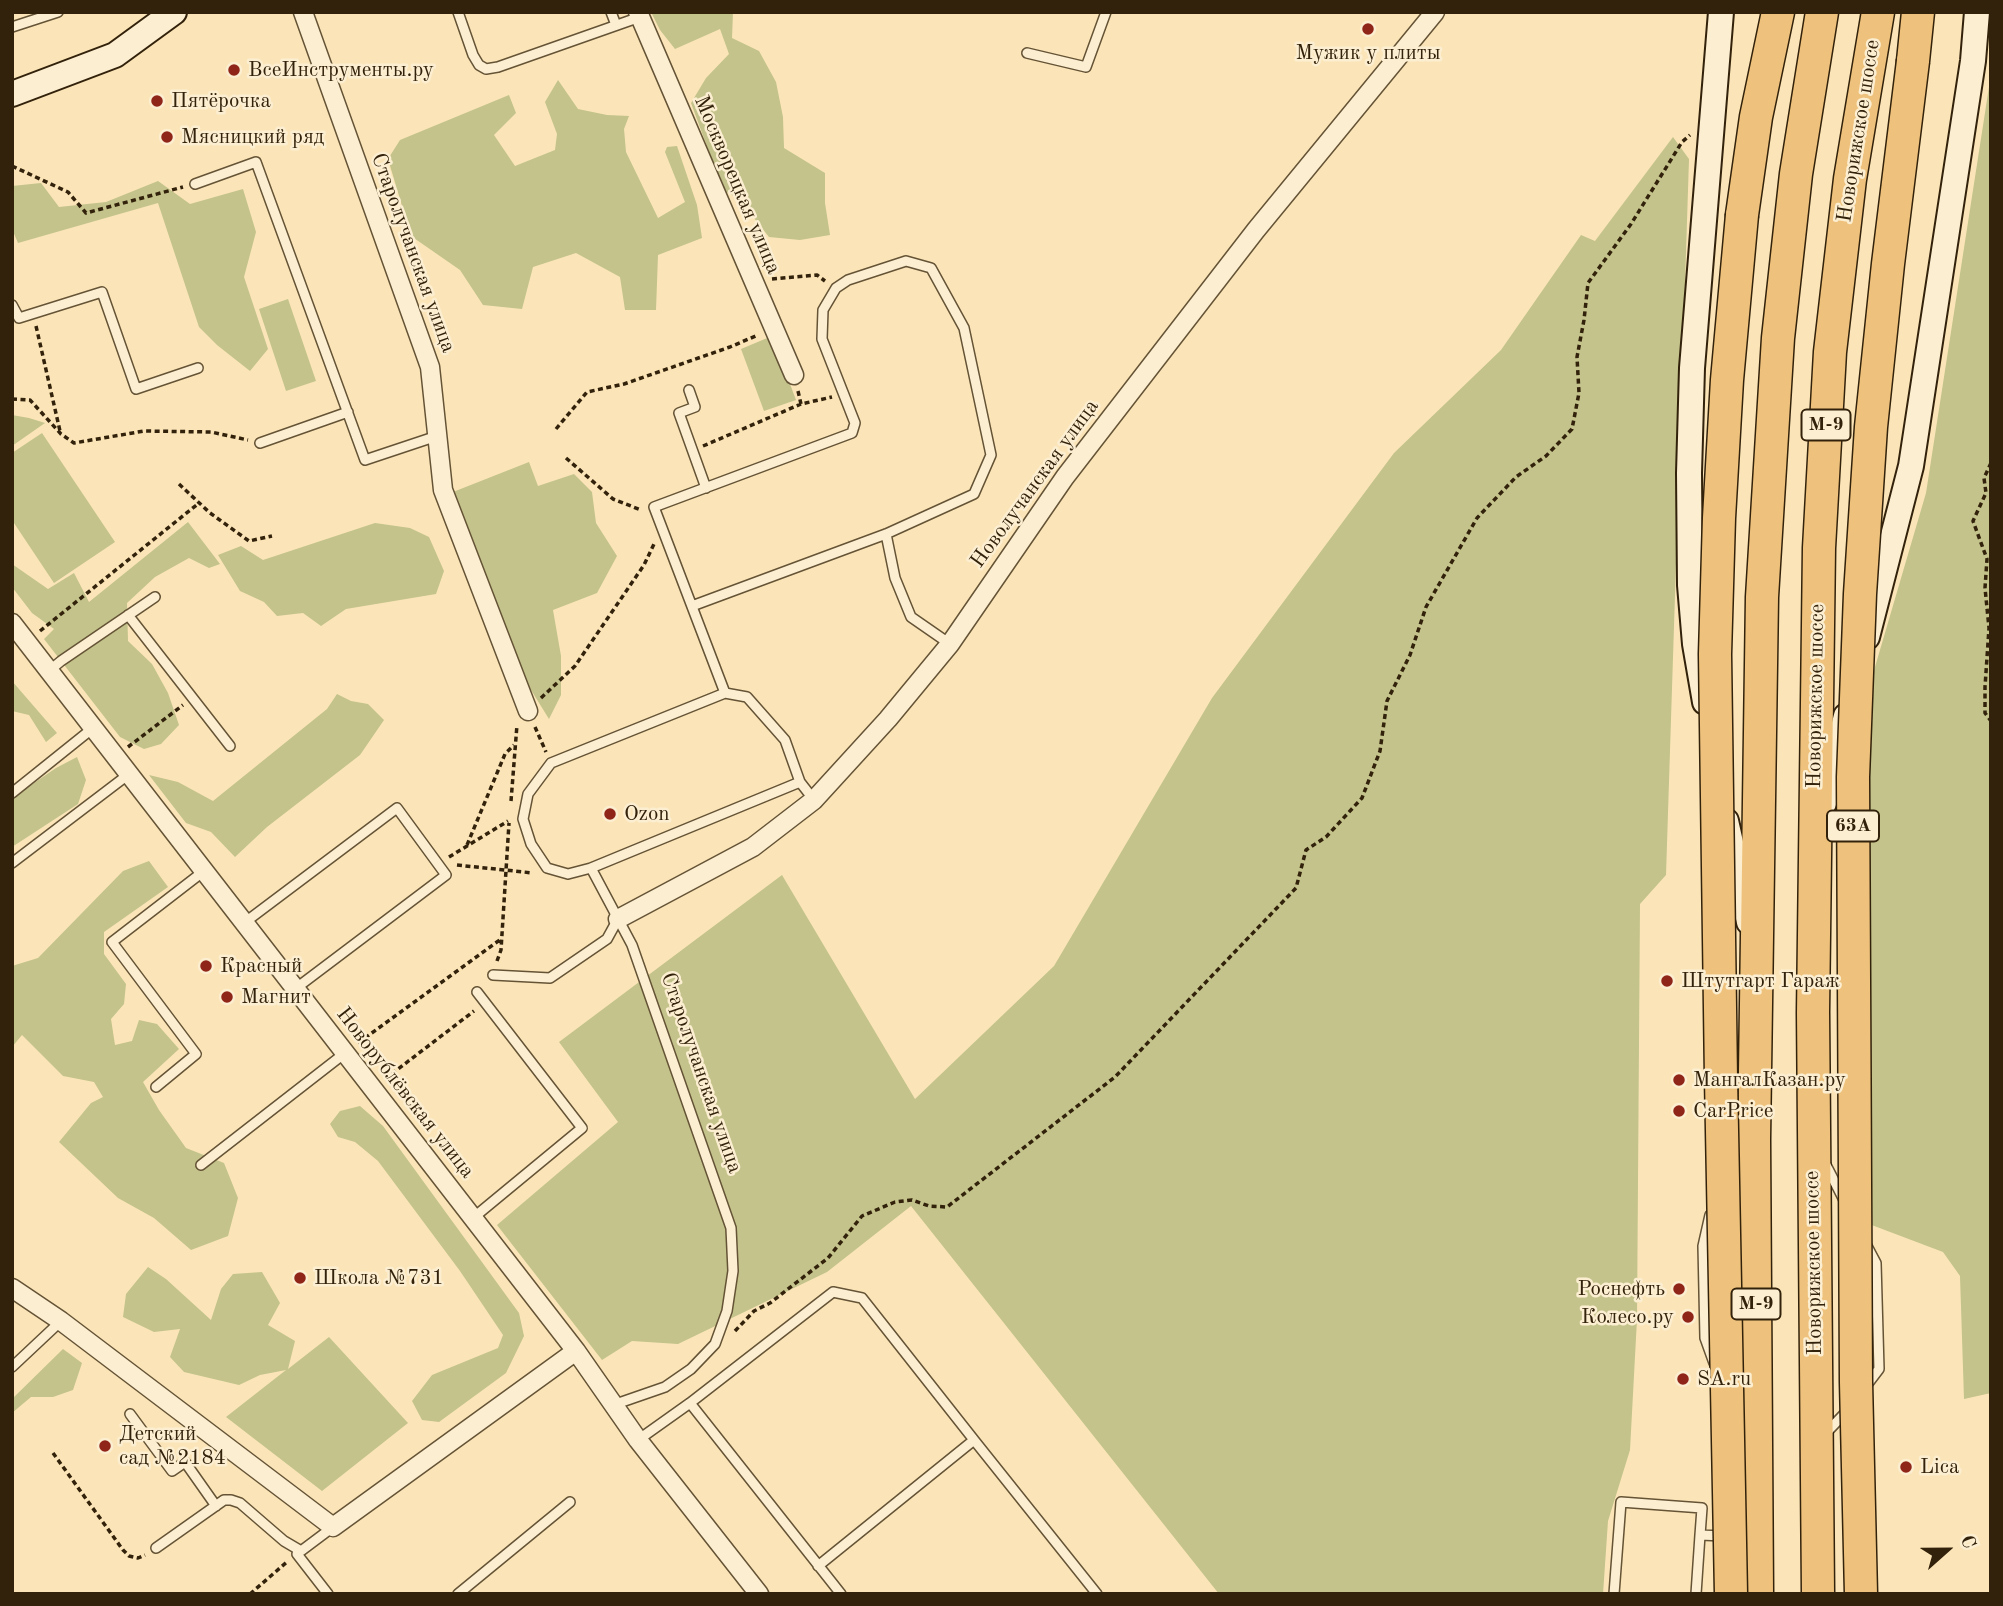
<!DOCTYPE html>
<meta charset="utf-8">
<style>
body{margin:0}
#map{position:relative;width:2003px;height:1606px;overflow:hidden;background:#fbe5b8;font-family:"Old Standard TT",serif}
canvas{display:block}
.frame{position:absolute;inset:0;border:14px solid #33220b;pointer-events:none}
.north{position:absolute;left:1912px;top:1515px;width:70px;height:70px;-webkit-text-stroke:5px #fceed1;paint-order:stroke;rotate:69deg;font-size:19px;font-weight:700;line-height:28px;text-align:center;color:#33220b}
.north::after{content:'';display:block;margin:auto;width:24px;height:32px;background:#33220b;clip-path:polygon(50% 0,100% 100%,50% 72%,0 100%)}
</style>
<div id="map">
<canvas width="2003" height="1606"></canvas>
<div class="frame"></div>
<div class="north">С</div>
</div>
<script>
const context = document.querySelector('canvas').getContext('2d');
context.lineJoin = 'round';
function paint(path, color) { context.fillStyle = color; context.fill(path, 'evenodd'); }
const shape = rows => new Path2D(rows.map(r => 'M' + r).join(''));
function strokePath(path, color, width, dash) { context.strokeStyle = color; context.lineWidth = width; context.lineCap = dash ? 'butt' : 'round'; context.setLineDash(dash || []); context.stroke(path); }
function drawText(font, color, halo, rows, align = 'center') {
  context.font = font + ' "Old Standard TT",serif'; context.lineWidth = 5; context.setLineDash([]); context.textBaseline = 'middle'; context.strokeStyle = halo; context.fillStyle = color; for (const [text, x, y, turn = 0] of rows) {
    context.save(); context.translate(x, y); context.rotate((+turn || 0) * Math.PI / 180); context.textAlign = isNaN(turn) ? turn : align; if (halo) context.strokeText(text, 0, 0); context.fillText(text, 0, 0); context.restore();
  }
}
paint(shape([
 [651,12,733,12,732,38,759,51,776,82,783,117,784,148,825,173,825,203,830,235,800,240,769,237,739,199,723,190,691,103,706,78,729,54,720,29,675,49,660,30],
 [1991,74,1991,1393,1964,1399,1960,1276,1943,1252,1869,1224,1868,774,1870,684,1926,493],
 [558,80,578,109,607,115,629,116,624,129,626,152,658,218,685,202,665,152,667,147,677,146,697,205,702,238,658,255,656,310,625,310,620,277,576,253,533,267,522,309,483,305,460,270,411,236,388,159,400,140,509,95,516,113,494,135,515,166,555,150,557,134,545,102],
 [1673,137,1689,159,1666,875,1640,904,1637,1319,1630,1450,1608,1521,1603,1594,1219,1594,911,1206,827,1272,678,1344,632,1341,602,1360,497,1225,618,1122,559,1042,782,875,915,1099,1054,966,1212,698,1394,453,1501,350,1581,235,1595,241],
 [158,181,190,204,243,189,256,232,244,277,268,349,250,371,217,345,199,327,158,203,18,243,12,229,12,186,41,183,59,207,106,202],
 [288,299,316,381,286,391,259,309],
 [772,336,796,400,764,411,741,349],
 [12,415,29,418,45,423,12,446],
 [42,433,115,542,54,583,12,520,12,453],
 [529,462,538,486,574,474,592,492,596,523,617,556,597,593,553,610,561,656,561,695,549,719,523,677,453,492],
 [188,522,220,564,209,568,189,558,155,577,127,603,128,641,152,664,168,693,179,725,161,744,144,749,120,737,44,639,54,629,32,613,12,587,12,564,48,589,74,573,89,602],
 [375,523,410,528,429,537,444,571,436,594,346,609,321,626,303,613,277,616,264,602,240,591,218,555,241,546,263,560],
 [12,681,57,733,46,742,29,715,12,711],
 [337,694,351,701,368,704,384,720,360,755,267,827,235,857,211,832,186,823,149,775,178,782,213,801,327,709],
 [77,757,86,780,78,804,12,847,12,798,56,768],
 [149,861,168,887,104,932,104,954,126,984,124,1004,111,1019,115,1045,132,1041,139,1020,157,1024,179,1049,143,1082,159,1110,186,1148,224,1163,238,1198,228,1236,191,1250,154,1218,118,1198,59,1142,91,1103,103,1097,94,1082,63,1076,22,1035,12,1047,12,966,38,958,123,871],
 [360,1106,383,1126,519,1313,524,1336,506,1373,439,1422,422,1420,412,1401,432,1375,498,1348,503,1335,460,1271,378,1161,355,1142,338,1137,330,1124,340,1111],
 [148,1267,166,1279,211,1320,221,1289,233,1274,262,1272,280,1303,268,1325,295,1341,288,1369,329,1337,408,1423,322,1491,226,1417,286,1370,260,1375,239,1385,184,1372,170,1357,180,1329,154,1332,123,1317,126,1294],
 [63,1349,82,1363,73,1390,53,1397,31,1397,12,1413,12,1399]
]), '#c3c38b');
const lane = shape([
 [458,12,473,55,479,65,486,69,498,67,640,17],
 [611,12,616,25],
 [12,27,58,12],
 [1027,53,1086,67,1106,12],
 [195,184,256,162,365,460,437,436],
 [12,305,19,318,102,292,136,389,198,368],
 [689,390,695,407,679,413,706,488],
 [260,443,348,412],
 [886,534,895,578,911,617,950,644],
 [128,615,230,746],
 [49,671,61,661,155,597],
 [800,782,814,800],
 [12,793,93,728],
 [12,863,129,774],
 [591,868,800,782,785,740,747,697,725,693],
 [244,923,397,808,446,875,295,989],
 [493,975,550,978,607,939,618,919],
 [156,1087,196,1054,112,942,204,871],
 [201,1165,345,1053],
 [1826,1165,1845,1202],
 [1710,1215,1703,1246,1705,1338,1714,1363],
 [473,1218,582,1128,477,992],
 [12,1367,61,1321],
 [1866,1386,1879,1369,1876,1263,1867,1246],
 [690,1403,841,1594],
 [613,1405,665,1387,691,1369,715,1344,727,1311,733,1271,731,1228,632,945,591,868,568,874,547,868,531,844,523,819,528,794,551,763,725,693,654,507,852,433,855,423,822,339,823,310,836,288,848,280,906,261,931,268,964,328,991,455,974,494,886,534,692,606],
 [130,1414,172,1471,185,1462,216,1506],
 [1825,1434,1849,1409],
 [638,1440,690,1403,833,1292,862,1298,974,1440,818,1566],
 [974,1440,1097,1594],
 [156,1548,224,1500,231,1500,240,1503,284,1541,301,1551],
 [328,1594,297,1554,333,1527],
 [458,1594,570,1502],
 [1614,1594,1621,1502,1702,1508,1700,1535],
 [1696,1594,1700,1535,1724,1536]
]);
const street = shape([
 [303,12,430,367,443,490,528,711],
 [638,12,794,375],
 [12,623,576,1351,638,1440,759,1594],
 [618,919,753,847,814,800,888,719,950,644,1065,477,1256,230,1435,12],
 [12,1288,61,1321,333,1527,576,1351]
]);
const secondary = shape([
 [12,94,115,55,174,12],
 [1867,637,1911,466,1973,61,1977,12],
 [1705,702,1695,644,1690,585,1689,473,1692,368,1721,12],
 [1824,803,1846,716],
 [1726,821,1749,922]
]);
const highway = shape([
 [1913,61,1918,12],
 [1742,215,1756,117,1778,12],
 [1757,1594,1754,1139,1762,597,1778,338,1796,174,1822,12],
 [1818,1594,1813,1012,1819,548,1830,352,1850,179,1878,12]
]);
strokePath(lane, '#655336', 12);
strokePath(street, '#655336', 21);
strokePath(secondary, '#33220b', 28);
strokePath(highway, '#33220b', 35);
strokePath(shape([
 [12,166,68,192,86,213,183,187],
 [772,279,817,275,825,281],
 [36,326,60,431],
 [798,391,801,404,832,397],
 [12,399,30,400,61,434,74,443,144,431,211,432,248,440],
 [556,429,587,392,624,384,730,347,758,335],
 [703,446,801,404],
 [566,458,613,499,641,510],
 [1991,463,1984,478,1986,493,1973,521,1987,559,1985,588,1989,628,1985,687,1985,713,1991,721],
 [179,484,210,513,249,541,272,536],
 [40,631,199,503],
 [541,698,575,666,644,565,654,544],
 [535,727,546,752],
 [128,747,183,705],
 [511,801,517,725],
 [467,845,505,754,514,745],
 [449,857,508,821],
 [457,865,533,873],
 [1991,881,1991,893],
 [497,961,501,950,509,823],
 [358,1043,501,939],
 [385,1079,474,1011],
 [735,1331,754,1311,770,1303,828,1258,862,1216,895,1202,912,1200,929,1206,947,1207,1115,1077,1296,888,1306,850,1326,837,1362,798,1380,751,1387,701,1410,655,1426,607,1477,518,1516,477,1546,456,1572,429,1579,393,1577,357,1584,320,1588,283,1631,224,1682,142,1690,135],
 [53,1453,123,1550,129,1556,138,1558,145,1555],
 [250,1594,288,1561]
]), '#33220b', 3.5, [5, 3.5]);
strokePath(lane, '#fceed1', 9);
strokePath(street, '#fceed1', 18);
strokePath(secondary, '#fceed1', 24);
strokePath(highway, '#eec27c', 32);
const highwayBridge = shape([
 [1731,1594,1721,1079,1715,654,1719,518,1727,380,1742,215],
 [1861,1594,1856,1382,1853,777,1860,594,1871,427,1888,264,1913,61]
]);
strokePath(highwayBridge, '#33220b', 35, []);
strokePath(highwayBridge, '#eec27c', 32);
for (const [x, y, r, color] of [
 [1368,29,7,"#8f2418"],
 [234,70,7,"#8f2418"],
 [157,101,7,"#8f2418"],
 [167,137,7,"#8f2418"],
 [610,814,7,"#8f2418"],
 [206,966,7,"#8f2418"],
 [1667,981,7,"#8f2418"],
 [227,997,7,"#8f2418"],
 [1679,1080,7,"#8f2418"],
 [1679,1111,7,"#8f2418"],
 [300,1278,7,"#8f2418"],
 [1679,1289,7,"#8f2418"],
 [1688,1317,7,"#8f2418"],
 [1683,1379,7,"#8f2418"],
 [105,1446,7,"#8f2418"],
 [1906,1467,7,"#8f2418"]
]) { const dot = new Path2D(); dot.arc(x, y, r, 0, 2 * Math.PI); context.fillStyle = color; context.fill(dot); strokePath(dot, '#fceed1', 2.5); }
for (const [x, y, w] of [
 [1826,425,49],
 [1853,826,52],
 [1756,1304,49]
]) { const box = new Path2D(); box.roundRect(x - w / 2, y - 15.5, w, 31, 5); context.fillStyle = '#fceed1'; context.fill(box); strokePath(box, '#33220b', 2); }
drawText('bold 19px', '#33220b', null, [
 ["М-9",1826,425],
 ["63A",1853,826],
 ["М-9",1756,1304]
]);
drawText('21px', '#33220b', '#fceed1', [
 ["Мужик у плиты",1368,53,"center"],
 ["ВсеИнструменты.ру",248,70],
 ["Пятёрочка",171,101],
 ["Мясницкий ряд",181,137],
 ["Ozon",624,814],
 ["Красный",220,966],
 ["Штутгарт Гараж",1681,981],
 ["Магнит",241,997],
 ["МангалКазан.ру",1693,1080],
 ["CarPrice",1693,1111],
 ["Школа №731",314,1278],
 ["Роснефть",1665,1289,"right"],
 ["Колесо.ру",1674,1317,"right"],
 ["SA.ru",1697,1379],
 ["Детский",119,1434],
 ["сад №2184",119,1458],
 ["Lica",1920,1467]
], 'left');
drawText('21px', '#33220b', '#fceed1', [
 ["Новорижское шоссе",1859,131,-81],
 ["Москворецкая улица",737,185,67],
 ["Старолучанская улица",413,253,70],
 ["Новолучанская улица",1035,484,-54],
 ["Новорижское шоссе",1816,696,-89],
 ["Старолучанская улица",701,1073,71],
 ["Новорублёвская улица",405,1093,52],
 ["Новорижское шоссе",1814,1263,-91]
]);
</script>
